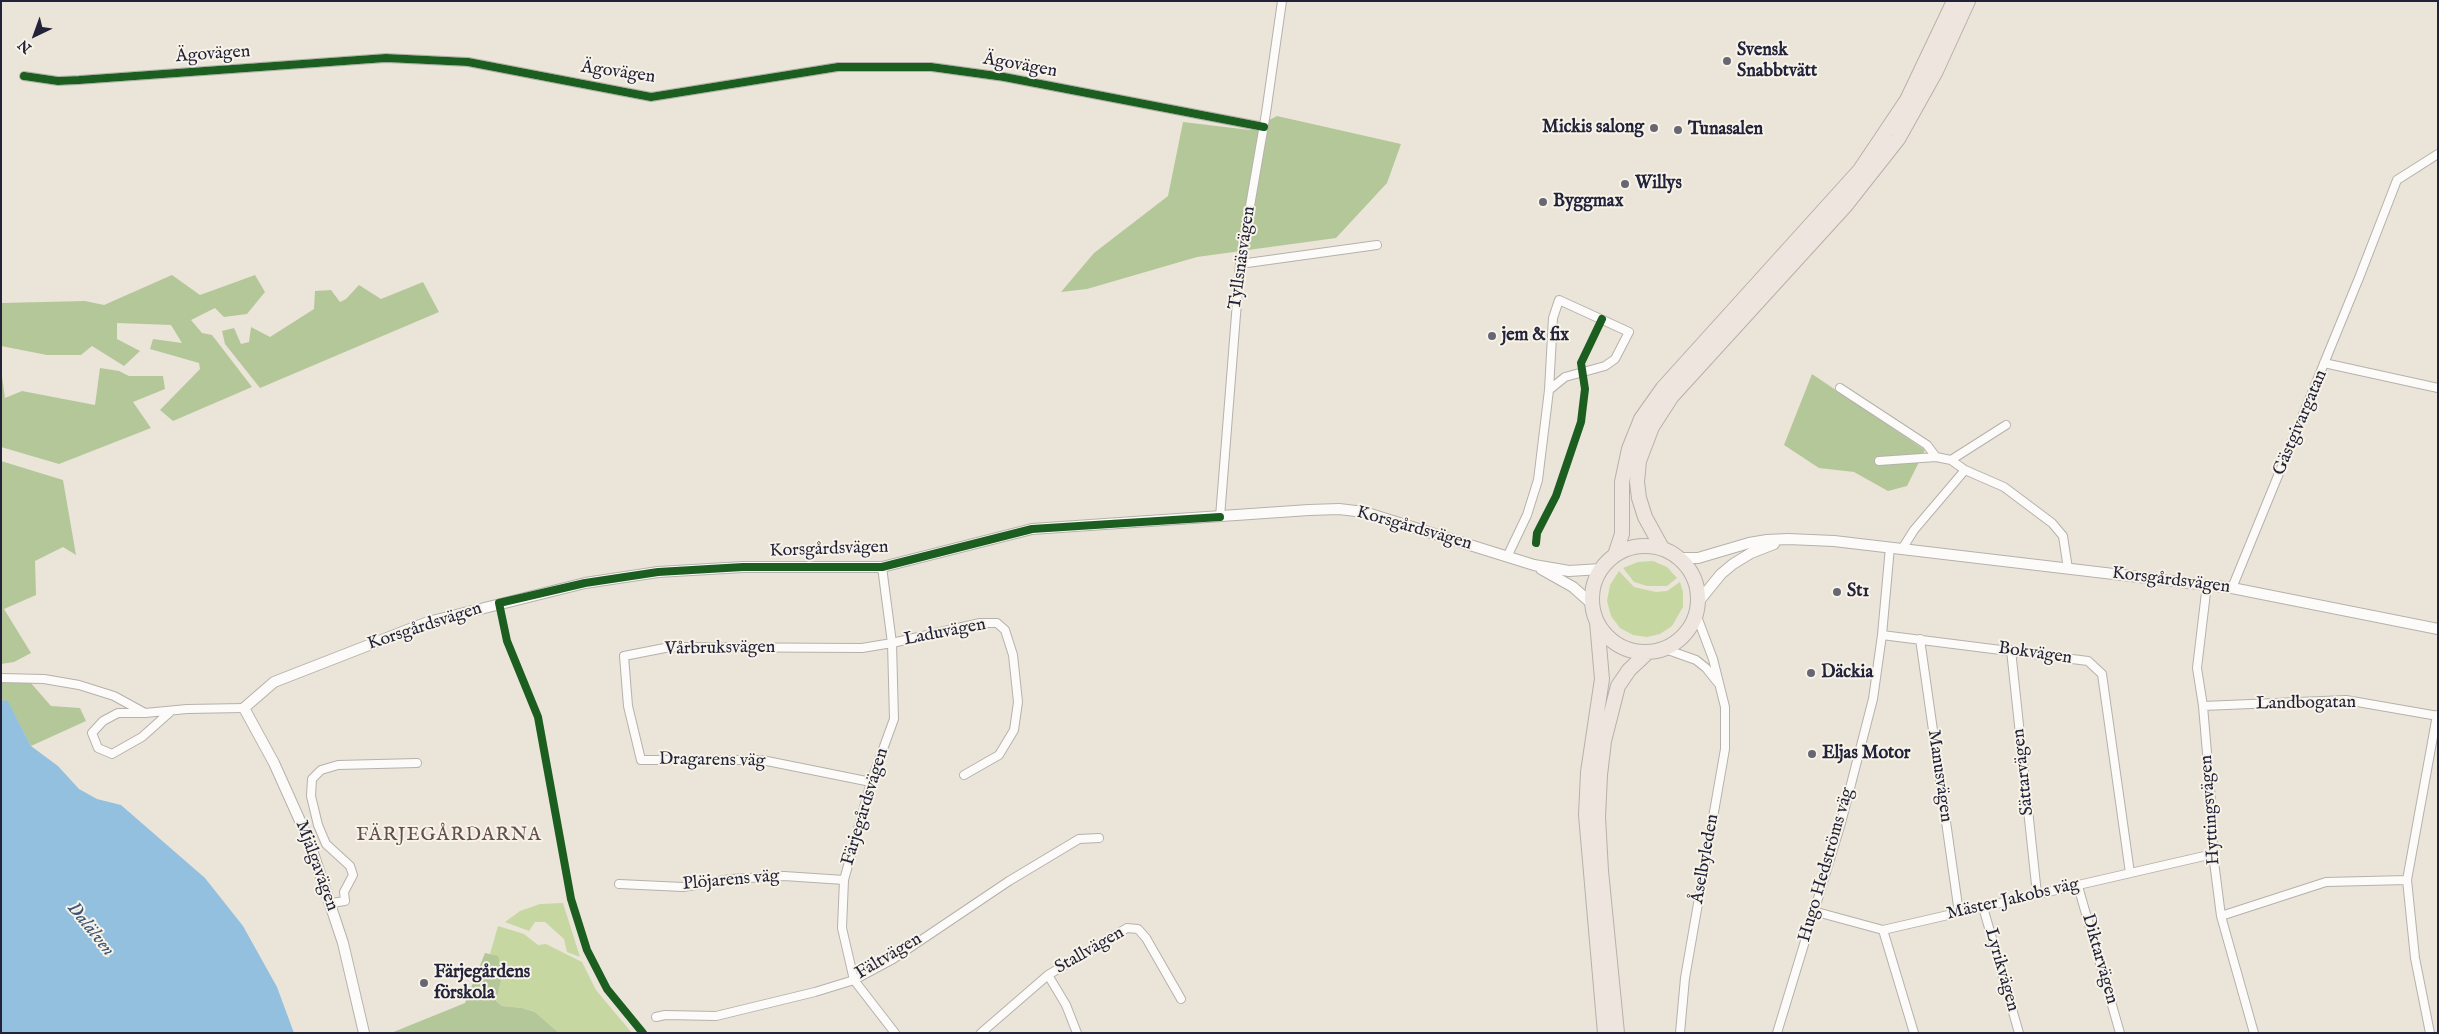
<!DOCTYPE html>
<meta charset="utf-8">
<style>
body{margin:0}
#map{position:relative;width:2439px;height:1034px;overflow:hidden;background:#ebe5d9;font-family:"IM FELL English",serif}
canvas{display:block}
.frame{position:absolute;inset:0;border:2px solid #22223b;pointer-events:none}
.north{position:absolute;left:10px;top:10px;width:50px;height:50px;-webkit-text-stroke:4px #f7f3e8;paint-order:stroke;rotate:222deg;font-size:14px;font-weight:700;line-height:20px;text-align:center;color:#22223b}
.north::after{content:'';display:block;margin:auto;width:18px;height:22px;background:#22223b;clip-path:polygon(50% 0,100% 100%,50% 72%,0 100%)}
</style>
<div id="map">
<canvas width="2439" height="1034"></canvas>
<div class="frame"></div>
<div class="north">N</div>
</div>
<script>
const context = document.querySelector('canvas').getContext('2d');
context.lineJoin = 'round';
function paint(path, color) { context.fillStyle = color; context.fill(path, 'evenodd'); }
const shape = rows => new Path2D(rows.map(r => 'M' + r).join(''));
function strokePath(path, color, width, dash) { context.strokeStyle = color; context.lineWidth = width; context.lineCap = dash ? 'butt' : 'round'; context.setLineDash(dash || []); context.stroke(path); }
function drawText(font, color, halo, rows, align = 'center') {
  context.font = font + ' "IM FELL English",serif'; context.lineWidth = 4; context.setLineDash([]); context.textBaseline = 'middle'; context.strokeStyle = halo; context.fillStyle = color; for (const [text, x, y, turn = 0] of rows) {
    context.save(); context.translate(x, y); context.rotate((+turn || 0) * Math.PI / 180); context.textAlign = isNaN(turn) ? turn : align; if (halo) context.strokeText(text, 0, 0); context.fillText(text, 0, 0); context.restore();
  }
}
paint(shape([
 [1653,561,1667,567,1677,578,1667,586,1647,586,1634,582,1623,568,1638,562],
 [1619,571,1634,587,1656,592,1667,591,1680,582,1683,592,1683,607,1672,626,1660,634,1647,637,1633,635,1620,628,1611,616,1607,601,1610,585],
 [563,903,580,957,567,952,564,939,545,922,535,922,529,931,505,922,520,911,540,904],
 [498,926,524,934,538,945,546,944,582,962,596,990,632,1033,559,1033,535,1012,522,1008,502,1006,496,1001,503,973,498,957,490,954]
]), '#c7d7a1');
paint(shape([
 [1277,116,1401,144,1387,183,1336,238,1197,257,1087,289,1061,292,1094,253,1168,196,1183,122,1250,130],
 [172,275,200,295,255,275,265,292,247,314,224,317,215,308,191,320,202,333,212,335,252,387,173,421,160,410,200,369,199,363,150,349,153,339,182,343,171,325,117,323,117,339,140,351,124,366,92,346,81,355,47,355,1,346,1,303,85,301,104,305],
 [423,282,439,312,260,388,225,344,222,331,234,328,241,344,249,342,251,327,270,337,314,309,315,291,331,290,340,302,346,299,359,285,381,299],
 [100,368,119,371,129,376,163,376,165,389,133,402,151,428,59,464,1,447,1,369,5,398,22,391,95,405],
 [1812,374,1925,450,1907,486,1888,491,1854,472,1819,468,1784,445],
 [1,461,63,480,76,555,63,547,35,561,36,595,4,609,31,653,14,662,1,664],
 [1,682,30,682,51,706,80,708,86,721,31,746,8,702,1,700],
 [485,953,498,956,503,973,496,1001,502,1006,522,1008,535,1012,559,1033,391,1033,465,1003]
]), '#b4c799');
paint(shape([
 [1,700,8,701,31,746,58,766,79,789,97,799,121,805,205,878,243,926,277,987,294,1033,1,1033]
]), '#94c0df');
const minor = shape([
 [24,76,58,81,79,80,386,58,468,62,651,97,838,67,931,67,1004,77,1264,127],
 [1240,264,1377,245],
 [2324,363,2438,388],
 [1840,388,1927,445,1936,457],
 [1951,460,2006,425],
 [1879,461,1936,457,1951,460,1965,470,2004,487,2052,523,2063,536,2068,569],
 [1220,517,1240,264,1266,113,1282,1],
 [1902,549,1914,530,1965,470],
 [1507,557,1527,515,1538,480,1549,390,1553,318,1559,300,1629,332,1615,359,1605,366,1565,377,1549,390],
 [882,567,892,643,894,719,871,782,844,880,842,928,854,980,895,1033],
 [2207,584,2197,668,2203,706,2212,812,2213,854,2221,916,2254,1033],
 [2232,588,2359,278,2397,180,2438,154],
 [1882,635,2088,661,2102,674,2130,873],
 [1920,639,1959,913],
 [1665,649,1696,660,1706,668,1718,683],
 [2011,650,2037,894],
 [1,678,44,679,79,685,114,696,145,713,187,709,244,708],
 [2203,706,2346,700,2438,716],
 [143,713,118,713,103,721,92,733,98,748,112,754,142,737,170,712],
 [871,782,762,760,641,760,628,706,624,656,670,647,862,648,892,643,980,623,997,623,1005,630,1013,655,1018,702,1014,730,999,755,964,775],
 [619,884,683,887,731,879,784,876,844,880],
 [2078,886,2120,1033],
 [331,903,345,901,344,892,353,875,350,866,326,844,318,825,311,796,312,779,321,770,338,765,417,763],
 [1983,907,2019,1033],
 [1813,911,1883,930,2213,854],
 [2221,916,2326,882,2407,880],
 [1883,930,1914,1033],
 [1048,975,1066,1005,1077,1033],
 [656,1017,665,1015,716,1016,815,992,854,980,893,959,1009,881,1079,839,1099,838],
 [981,1033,1048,975,1127,928,1138,929,1146,938,1181,999],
 [1680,1033,1685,978,1725,749,1725,707,1713,659,1696,614],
 [1777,1033,1841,823,1873,699,1882,635,1890,547],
 [2430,1033,2415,958,2407,880,2437,715]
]);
const tertiary = shape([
 [1680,558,1698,558,1749,543,1767,540,1788,539,1834,541,2232,588,2438,629],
 [1541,569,1573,587,1592,604],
 [1699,601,1721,574,1733,564,1751,553,1774,544],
 [364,1033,343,943,309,841,274,763,244,708,274,682,428,622,585,583,658,572,743,567,882,567,1032,529,1309,510,1339,509,1364,512,1534,565,1569,571,1601,569]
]);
const trunk = shape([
 '1592 599a53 53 0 1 1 106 0a53 53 0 1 1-106 0Z',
 [1662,548,1645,517,1639,498,1637,482,1639,461,1652,427,1672,396,1846,205,1898,139,1936,71,1968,1],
 [1615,555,1622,534,1622,482,1629,449,1641,419,1663,388,1860,170,1907,100,1954,1],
 [1597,622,1602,679,1588,772,1586,815,1605,1033],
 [1617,1033,1601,871,1598,817,1600,775,1604,741,1618,686,1629,670,1648,652]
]);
strokePath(minor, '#b5b1ac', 10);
strokePath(tertiary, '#b5b1ac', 12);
strokePath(trunk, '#b5b1ac', 16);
strokePath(minor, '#fcfbf9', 8);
strokePath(tertiary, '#fcfbf9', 10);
strokePath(trunk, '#eee6de', 14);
strokePath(shape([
 [24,76,58,81,79,80,386,58,468,62,651,97,838,67,931,67,1004,77,1264,127],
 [1536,543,1537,533,1556,496,1581,422,1585,389,1581,363,1602,319],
 [643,1033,607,989,587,950,571,899,538,717,507,641,499,603,585,583,658,572,743,567,882,567,1032,529,1220,517]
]), '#1b5e20', 8);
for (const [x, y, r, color] of [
 [1727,61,5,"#686672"],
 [1654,128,5,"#686672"],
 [1678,130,5,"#686672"],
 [1625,184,5,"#686672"],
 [1543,202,5,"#686672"],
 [1492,336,5,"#686672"],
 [1837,592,5,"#686672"],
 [1811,673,5,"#686672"],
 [1812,754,5,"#686672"],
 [424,983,5,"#686672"]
]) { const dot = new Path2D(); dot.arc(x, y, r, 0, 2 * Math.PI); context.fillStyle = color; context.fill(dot); strokePath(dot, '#f7f3e8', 2); }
drawText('bold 18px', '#22223b', '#f7f3e8', [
 ["Svensk",1737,51],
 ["Snabbtvätt",1737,72],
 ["Mickis salong",1644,128,"right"],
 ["Tunasalen",1688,130],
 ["Willys",1635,184],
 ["Byggmax",1553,202],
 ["jem & fix",1502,336],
 ["St1",1847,592],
 ["Däckia",1821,673],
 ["Eljas Motor",1822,754],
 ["Färjegårdens",434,973],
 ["förskola",434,994]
], 'left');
drawText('18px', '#22223b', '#f7f3e8', [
 ["Ägovägen",213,55,-4],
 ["Ägovägen",1020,66,10],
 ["Ägovägen",618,73,8],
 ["Tyllsnäsvägen",1243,258,-82],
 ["Gästgivargatan",2301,423,-67],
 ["Korsgårdsvägen",1414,529,16],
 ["Korsgårdsvägen",829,550,-2],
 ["Korsgårdsvägen",2171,581,7],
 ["Korsgårdsvägen",425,627,-18],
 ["Laduvägen",945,633,-11],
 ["Vårbruksvägen",720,649,-1],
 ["Bokvägen",2035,654,8],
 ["Landbogatan",2306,704,-1],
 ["Dragarens väg",712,761,1],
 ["Sättarvägen",2024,772,-96],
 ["Manusvägen",1939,776,82],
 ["Färjegårdsvägen",866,807,-73],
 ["Hyttingsvägen",2211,810,-94],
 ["Åselbyleden",1706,859,-80],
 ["Hugo Hedströms väg",1827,865,-74],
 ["Mjälgavägen",316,866,70],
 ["Plöjarens väg",731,881,-5],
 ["Mäster Jakobs väg",2013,900,-13],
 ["Stallvägen",1090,951,-30],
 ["Fältvägen",889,957,-31],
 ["Diktarvägen",2099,959,74],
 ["Lyrikvägen",2001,970,74]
]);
context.letterSpacing = '1px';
drawText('19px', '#634d4e', '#f7f3e8', [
 ["FÄRJEGÅRDARNA",449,836]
]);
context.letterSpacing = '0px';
drawText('italic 19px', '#3d5475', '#f7f3e8', [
 ["Dalälven",90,930,51]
]);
</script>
